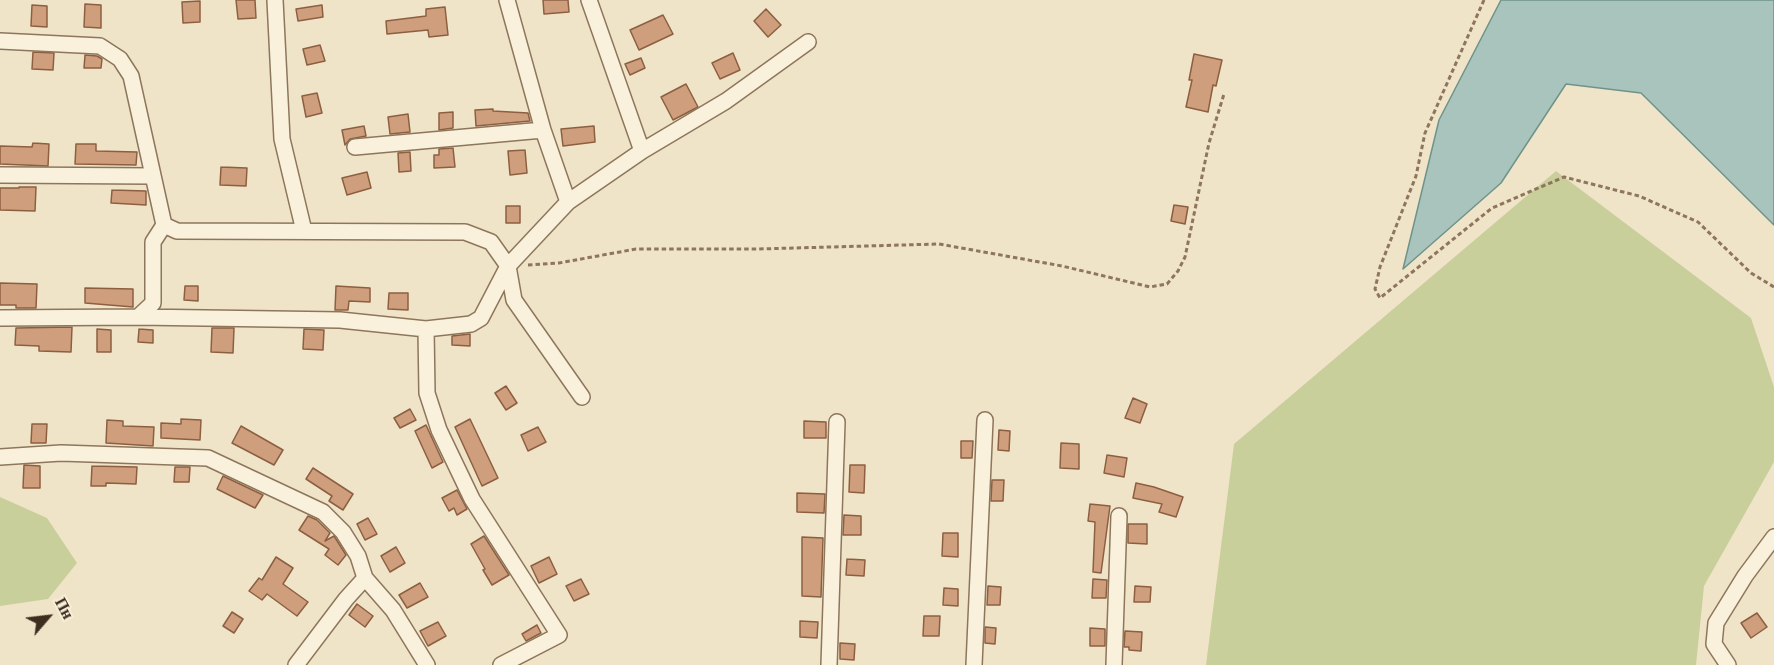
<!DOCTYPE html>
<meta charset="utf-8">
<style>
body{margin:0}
#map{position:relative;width:1774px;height:665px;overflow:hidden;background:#f0e4c8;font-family:"Times New Roman",serif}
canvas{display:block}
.north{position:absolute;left:18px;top:587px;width:60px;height:60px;-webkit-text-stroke:4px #f7eed8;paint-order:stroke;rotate:62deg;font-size:16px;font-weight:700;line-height:24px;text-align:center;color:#3d2e20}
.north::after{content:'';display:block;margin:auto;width:21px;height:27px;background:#3d2e20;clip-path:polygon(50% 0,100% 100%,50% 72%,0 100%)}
</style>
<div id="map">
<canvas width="1774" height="665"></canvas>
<div class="north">Пн</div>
</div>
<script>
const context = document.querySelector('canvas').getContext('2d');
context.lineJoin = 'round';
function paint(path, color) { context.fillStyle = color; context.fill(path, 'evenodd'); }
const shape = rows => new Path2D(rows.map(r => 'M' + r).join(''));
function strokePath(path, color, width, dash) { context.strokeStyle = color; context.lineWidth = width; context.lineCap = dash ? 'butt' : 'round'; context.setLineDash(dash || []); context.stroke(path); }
paint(shape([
 [1556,171,1751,318,1774,387,1774,462,1704,586,1696,665,1206,665,1234,444],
 [0,497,47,518,77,563,48,599,0,606]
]), '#c9cf9b');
const water = shape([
 [1501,0,1774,0,1774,225,1641,93,1566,84,1501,183,1403,269,1439,120,1501,0]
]);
paint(water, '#a9c4bc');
strokePath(water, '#6f938a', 1.5);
const building = shape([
 [236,0,255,0,256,18,238,19,236,0],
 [543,0,568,0,569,12,544,14,543,0],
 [200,1,200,22,183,23,182,2,200,1],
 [85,4,101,5,101,28,84,27,85,4],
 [32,5,47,6,47,27,31,26,32,5],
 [322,5,323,17,298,21,296,9,322,5],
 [445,7,448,35,429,37,428,30,387,34,386,21,426,16,426,9,445,7],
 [766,9,781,25,768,37,754,21,766,9],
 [663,15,673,34,639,50,630,30,663,15],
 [320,45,325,61,307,65,303,49,320,45],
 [33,52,54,53,53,70,32,69,33,52],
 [733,53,740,70,720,79,712,63,733,53],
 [1194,54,1222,60,1216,86,1213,85,1208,112,1186,107,1192,80,1189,80,1194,54],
 [85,55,97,56,102,59,101,68,84,68,85,55],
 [641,58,645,68,630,75,625,64,641,58],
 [686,84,698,107,673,120,661,97,686,84],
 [317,93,322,113,306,117,302,96,317,93],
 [493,109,493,111,528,113,530,121,476,126,475,110,493,109],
 [453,112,453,128,439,130,439,113,453,112],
 [408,114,410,132,390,134,388,117,408,114],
 [364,126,366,136,350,139,345,145,342,130,364,126],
 [594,126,595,142,563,146,561,129,594,126],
 [33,143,49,144,48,166,0,164,0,146,32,147,33,143],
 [76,144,96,144,96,151,137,152,136,165,75,164,76,144],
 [453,148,455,167,434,168,434,155,439,155,439,149,453,148],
 [525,150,527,173,510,175,508,151,525,150],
 [410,152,411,171,399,172,398,153,410,152],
 [221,167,247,168,246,186,220,185,221,167],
 [367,172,371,188,347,195,342,178,367,172],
 [19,187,36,187,35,211,0,210,0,188,19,188,19,187],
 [112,190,146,191,146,205,111,203,112,190],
 [1174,205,1188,207,1185,224,1171,221,1174,205],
 [506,206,520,206,520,223,506,223,506,206],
 [0,283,37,284,36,308,16,308,16,305,0,305,0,283],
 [185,286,198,286,198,301,184,300,185,286],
 [336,286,370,288,370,302,349,301,348,310,335,310,336,286],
 [85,288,133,289,133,307,85,303,85,288],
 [389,293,408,293,408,310,388,309,389,293],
 [72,327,71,352,39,351,39,346,15,345,16,328,72,327],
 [212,328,234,328,233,353,211,352,212,328],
 [97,329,111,330,111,352,97,352,97,329],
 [139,329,153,330,153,343,138,342,139,329],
 [304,329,324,330,323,350,303,349,304,329],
 [470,334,470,346,452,345,452,336,470,334],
 [506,386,517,403,506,410,495,393,506,386],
 [1133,398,1147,404,1140,423,1125,418,1133,398],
 [410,409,416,420,400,428,394,418,410,409],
 [181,419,201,420,200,440,161,438,161,423,181,424,181,419],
 [470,419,498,478,482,486,455,427,470,419],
 [107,420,123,421,123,426,154,427,153,446,106,443,107,420],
 [804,421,826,422,826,438,804,438,804,421],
 [32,424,47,424,46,443,31,443,32,424],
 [426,425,443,462,432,468,415,431,426,425],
 [241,426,283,450,274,465,232,443,241,426],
 [538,427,546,442,528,451,521,435,538,427],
 [999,430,1010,431,1009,451,998,450,999,430],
 [961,441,973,441,972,458,961,458,961,441],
 [1061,443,1079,444,1079,469,1060,468,1061,443],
 [1107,455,1127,458,1124,477,1104,473,1107,455],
 [24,465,40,466,40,488,23,488,24,465],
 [850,465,865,465,864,493,849,492,850,465],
 [92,466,137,467,136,484,106,483,106,486,91,486,92,466],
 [175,467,190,467,189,482,174,482,175,467],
 [313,468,353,494,343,510,329,501,332,496,306,479,313,468],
 [223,476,263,495,255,508,217,489,223,476],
 [992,480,1004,480,1003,501,991,501,992,480],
 [1136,483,1154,487,1183,497,1176,517,1159,512,1162,504,1133,498,1136,483],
 [457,490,467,509,457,515,454,508,449,511,442,498,457,490],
 [797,493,825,494,824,513,797,512,797,493],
 [1090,504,1110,506,1101,573,1093,572,1095,522,1088,521,1090,504],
 [844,515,861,516,861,535,843,535,844,515],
 [308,516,317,520,330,533,325,541,334,536,346,555,338,565,325,555,329,549,299,530,308,516],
 [368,518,377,534,365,540,357,524,368,518],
 [1128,524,1147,524,1147,544,1128,543,1128,524],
 [943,533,958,533,958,557,942,556,943,533],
 [484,536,509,575,492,585,483,570,485,569,471,544,484,536],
 [802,537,823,538,821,597,802,596,802,537],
 [396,547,405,563,390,572,381,556,396,547],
 [276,557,293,568,283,584,308,602,297,616,267,594,262,600,249,591,259,578,262,580,276,557],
 [549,557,557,574,539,583,531,566,549,557],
 [847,559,865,560,864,576,846,575,847,559],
 [581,579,589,594,574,601,566,586,581,579],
 [1093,579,1107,580,1106,598,1092,598,1093,579],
 [420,583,428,597,407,608,399,595,420,583],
 [988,586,1001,587,1000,605,987,605,988,586],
 [1135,586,1151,587,1150,602,1134,602,1135,586],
 [944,588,958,589,958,606,943,605,944,588],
 [357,604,373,616,365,627,349,615,357,604],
 [232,612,243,619,234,633,223,626,232,612],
 [1757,613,1767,627,1751,638,1741,623,1757,613],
 [924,616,940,616,939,636,923,636,924,616],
 [800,621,818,622,817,638,800,637,800,621],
 [438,622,446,636,428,646,420,631,438,622],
 [537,625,541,633,526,641,522,634,537,625],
 [985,627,996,628,995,644,985,643,985,627],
 [1090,628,1105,629,1105,646,1090,646,1090,628],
 [1125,631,1142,632,1141,651,1129,650,1129,647,1124,647,1125,631],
 [840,643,855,644,854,660,840,659,840,643]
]);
paint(building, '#cf9f7d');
strokePath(building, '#8d5f41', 1.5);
const street = shape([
 [275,0,282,139,304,231],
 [507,0,543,130,568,202],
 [589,0,642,151],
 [0,41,100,46,120,59,131,76,164,225,177,231,465,232,491,242,508,266,514,300,582,397],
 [355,147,543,130],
 [0,175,152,176],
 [138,317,340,320,426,329],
 [0,318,138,317,153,303,153,242,164,225],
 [0,457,61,453,208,458,323,512,343,532,358,556,365,578,393,610,427,665],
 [296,665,346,599,365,578],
 [501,665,559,635,472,499,439,430,427,393,426,329,471,324,481,318,508,266,568,202,642,151,726,101,808,42],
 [829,665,837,422],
 [974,665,985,420],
 [1114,665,1119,516],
 [1728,665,1714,644,1716,623,1745,576,1774,537]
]);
strokePath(street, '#8d765c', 18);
strokePath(shape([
 [1484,0,1425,133,1416,176,1380,267,1375,289,1380,298,1492,208,1564,177,1639,196,1698,222,1751,273,1774,287],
 [528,265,559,263,636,249,759,249,939,244,1062,266,1150,287,1167,284,1178,271,1185,257,1209,143,1224,94]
]), '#8d765c', 3, [4.5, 3]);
strokePath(street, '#faf1dc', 15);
</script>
